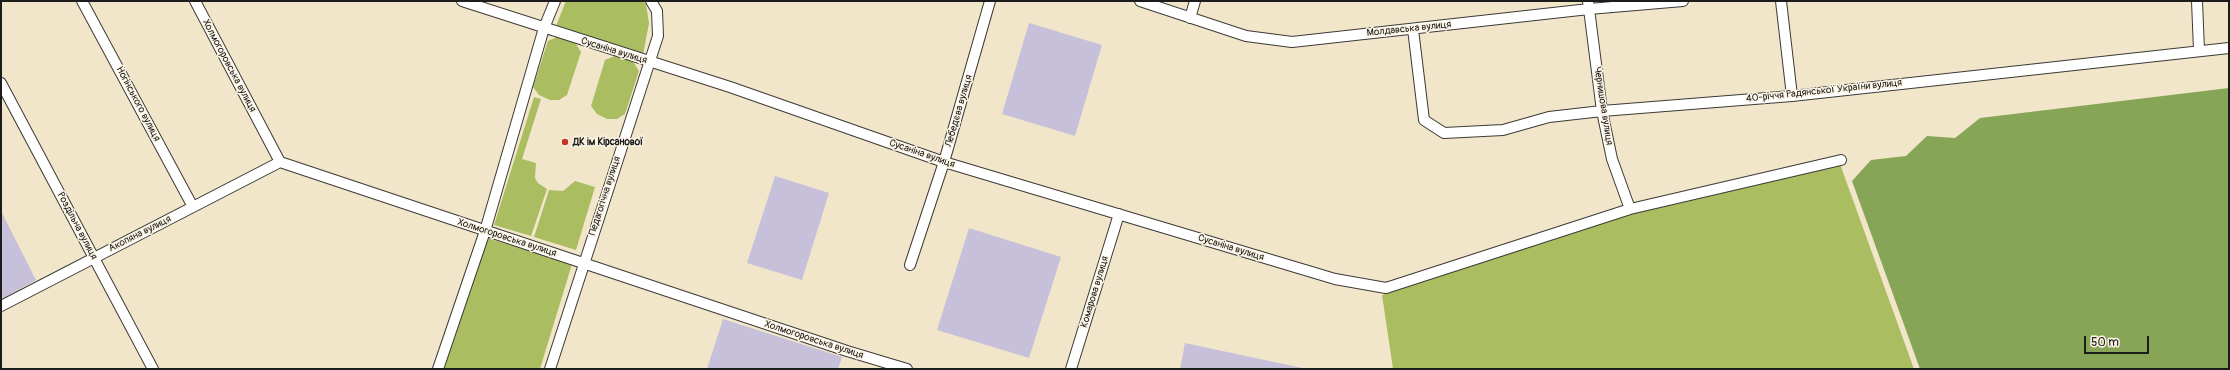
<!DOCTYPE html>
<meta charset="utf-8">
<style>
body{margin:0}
#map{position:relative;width:2230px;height:370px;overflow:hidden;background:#f2e6ca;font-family:Pangolin,sans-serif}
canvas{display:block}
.frame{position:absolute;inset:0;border:2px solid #1c1c1c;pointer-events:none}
.scale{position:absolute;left:2084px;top:336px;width:65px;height:18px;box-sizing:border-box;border:2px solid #1c1c1c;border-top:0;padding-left:5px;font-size:12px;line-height:14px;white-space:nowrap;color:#1c1c1c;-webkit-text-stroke:3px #fcf5e5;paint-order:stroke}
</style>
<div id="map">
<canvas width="2230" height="370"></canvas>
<div class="frame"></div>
<div class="scale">50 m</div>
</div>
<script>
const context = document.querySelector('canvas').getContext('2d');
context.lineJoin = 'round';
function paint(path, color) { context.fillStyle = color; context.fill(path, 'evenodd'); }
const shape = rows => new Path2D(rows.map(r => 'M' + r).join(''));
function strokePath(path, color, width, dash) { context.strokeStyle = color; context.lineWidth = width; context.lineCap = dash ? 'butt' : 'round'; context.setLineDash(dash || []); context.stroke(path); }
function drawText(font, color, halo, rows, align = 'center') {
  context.font = font + ' Pangolin,sans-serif'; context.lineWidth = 3; context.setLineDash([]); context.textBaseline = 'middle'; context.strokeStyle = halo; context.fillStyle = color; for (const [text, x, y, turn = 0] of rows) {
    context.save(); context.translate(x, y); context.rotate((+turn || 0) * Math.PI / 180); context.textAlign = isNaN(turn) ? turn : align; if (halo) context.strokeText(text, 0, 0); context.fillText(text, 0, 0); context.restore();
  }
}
paint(shape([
 [1029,23,1102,45,1075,136,1002,114],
 [775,176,829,193,802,280,747,263],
 [1,211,36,280,3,298,1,294],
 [969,228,1061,257,1029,358,937,330],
 [723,319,842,357,838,369,707,369],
 [1185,343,1307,369,1180,369]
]), '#c6c0da');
paint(shape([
 [566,1,643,1,646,4,649,23,643,55,556,26],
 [557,37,567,39,576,44,581,52,567,95,559,100,550,100,539,95,533,87,548,41],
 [615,56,625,57,634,63,639,71,625,114,617,119,607,119,597,114,591,106,605,60],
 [534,97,541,99,522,159,536,163,535,178,538,183,547,189,531,236,494,225],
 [1840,164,1914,369,1393,369,1382,295,1621,215],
 [575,181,595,187,576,250,534,237,549,190,563,191],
 [487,238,572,264,540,369,444,369]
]), '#aabe61');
paint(shape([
 [2229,88,2229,369,1920,369,1852,181,1871,160,1906,156,1927,136,1955,138,1980,118]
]), '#87a557');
const minor = shape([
 [82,1,193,207],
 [195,1,280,162,847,351,907,369],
 [462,1,730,87,944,162,1335,279,1386,288,1630,209,1841,160],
 [1140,1,1246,36,1292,42,1589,9,1683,1],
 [1588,1,1602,111,1612,159,1630,209],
 [1781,1,1792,96],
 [2197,1,2199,50],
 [1190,18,1195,1],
 [1413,29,1424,120,1444,133,1503,130,1549,117,1602,111,1792,96,2229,48],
 [1,83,153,369],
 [910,265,944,162,990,1],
 [1,306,280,162],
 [438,369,485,231,544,28,555,1],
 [550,369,658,36,657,11,651,1],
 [1071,369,1119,214]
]);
strokePath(minor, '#3c3a36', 12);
strokePath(minor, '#fff', 10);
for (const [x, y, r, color] of [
 [565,142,4,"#c8321e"]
]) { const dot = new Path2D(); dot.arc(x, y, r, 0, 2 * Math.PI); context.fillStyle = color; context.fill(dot); strokePath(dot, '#fcf5e5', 1.5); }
drawText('10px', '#1c1c1c', '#fcf5e5', [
 ["Молдавська вулиця",1409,29,-6],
 ["Сусаніна вулиця",614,51,17],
 ["Холмогоровська вулиця",229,66,62],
 ["40-річчя Радянської України вулиця",1824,91,-6],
 ["Ногінського вулиця",138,104,62],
 ["Чернишова вулиця",1603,106,81],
 ["Лебедєва вулиця",959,111,-74],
 ["Сусаніна вулиця",922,154,19],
 ["Педагогічна вулиця",605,196,-72],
 ["Роздільна вулиця",77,226,62],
 ["Акопяна вулиця",140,234,-27],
 ["Холмогоровська вулиця",507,238,18],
 ["Сусаніна вулиця",1231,248,17],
 ["Комарова вулиця",1095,292,-73],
 ["Холмогоровська вулиця",814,340,18]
]);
drawText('bold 10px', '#1c1c1c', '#fcf5e5', [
 ["ДК ім Кірсанової",573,142]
], 'left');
</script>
